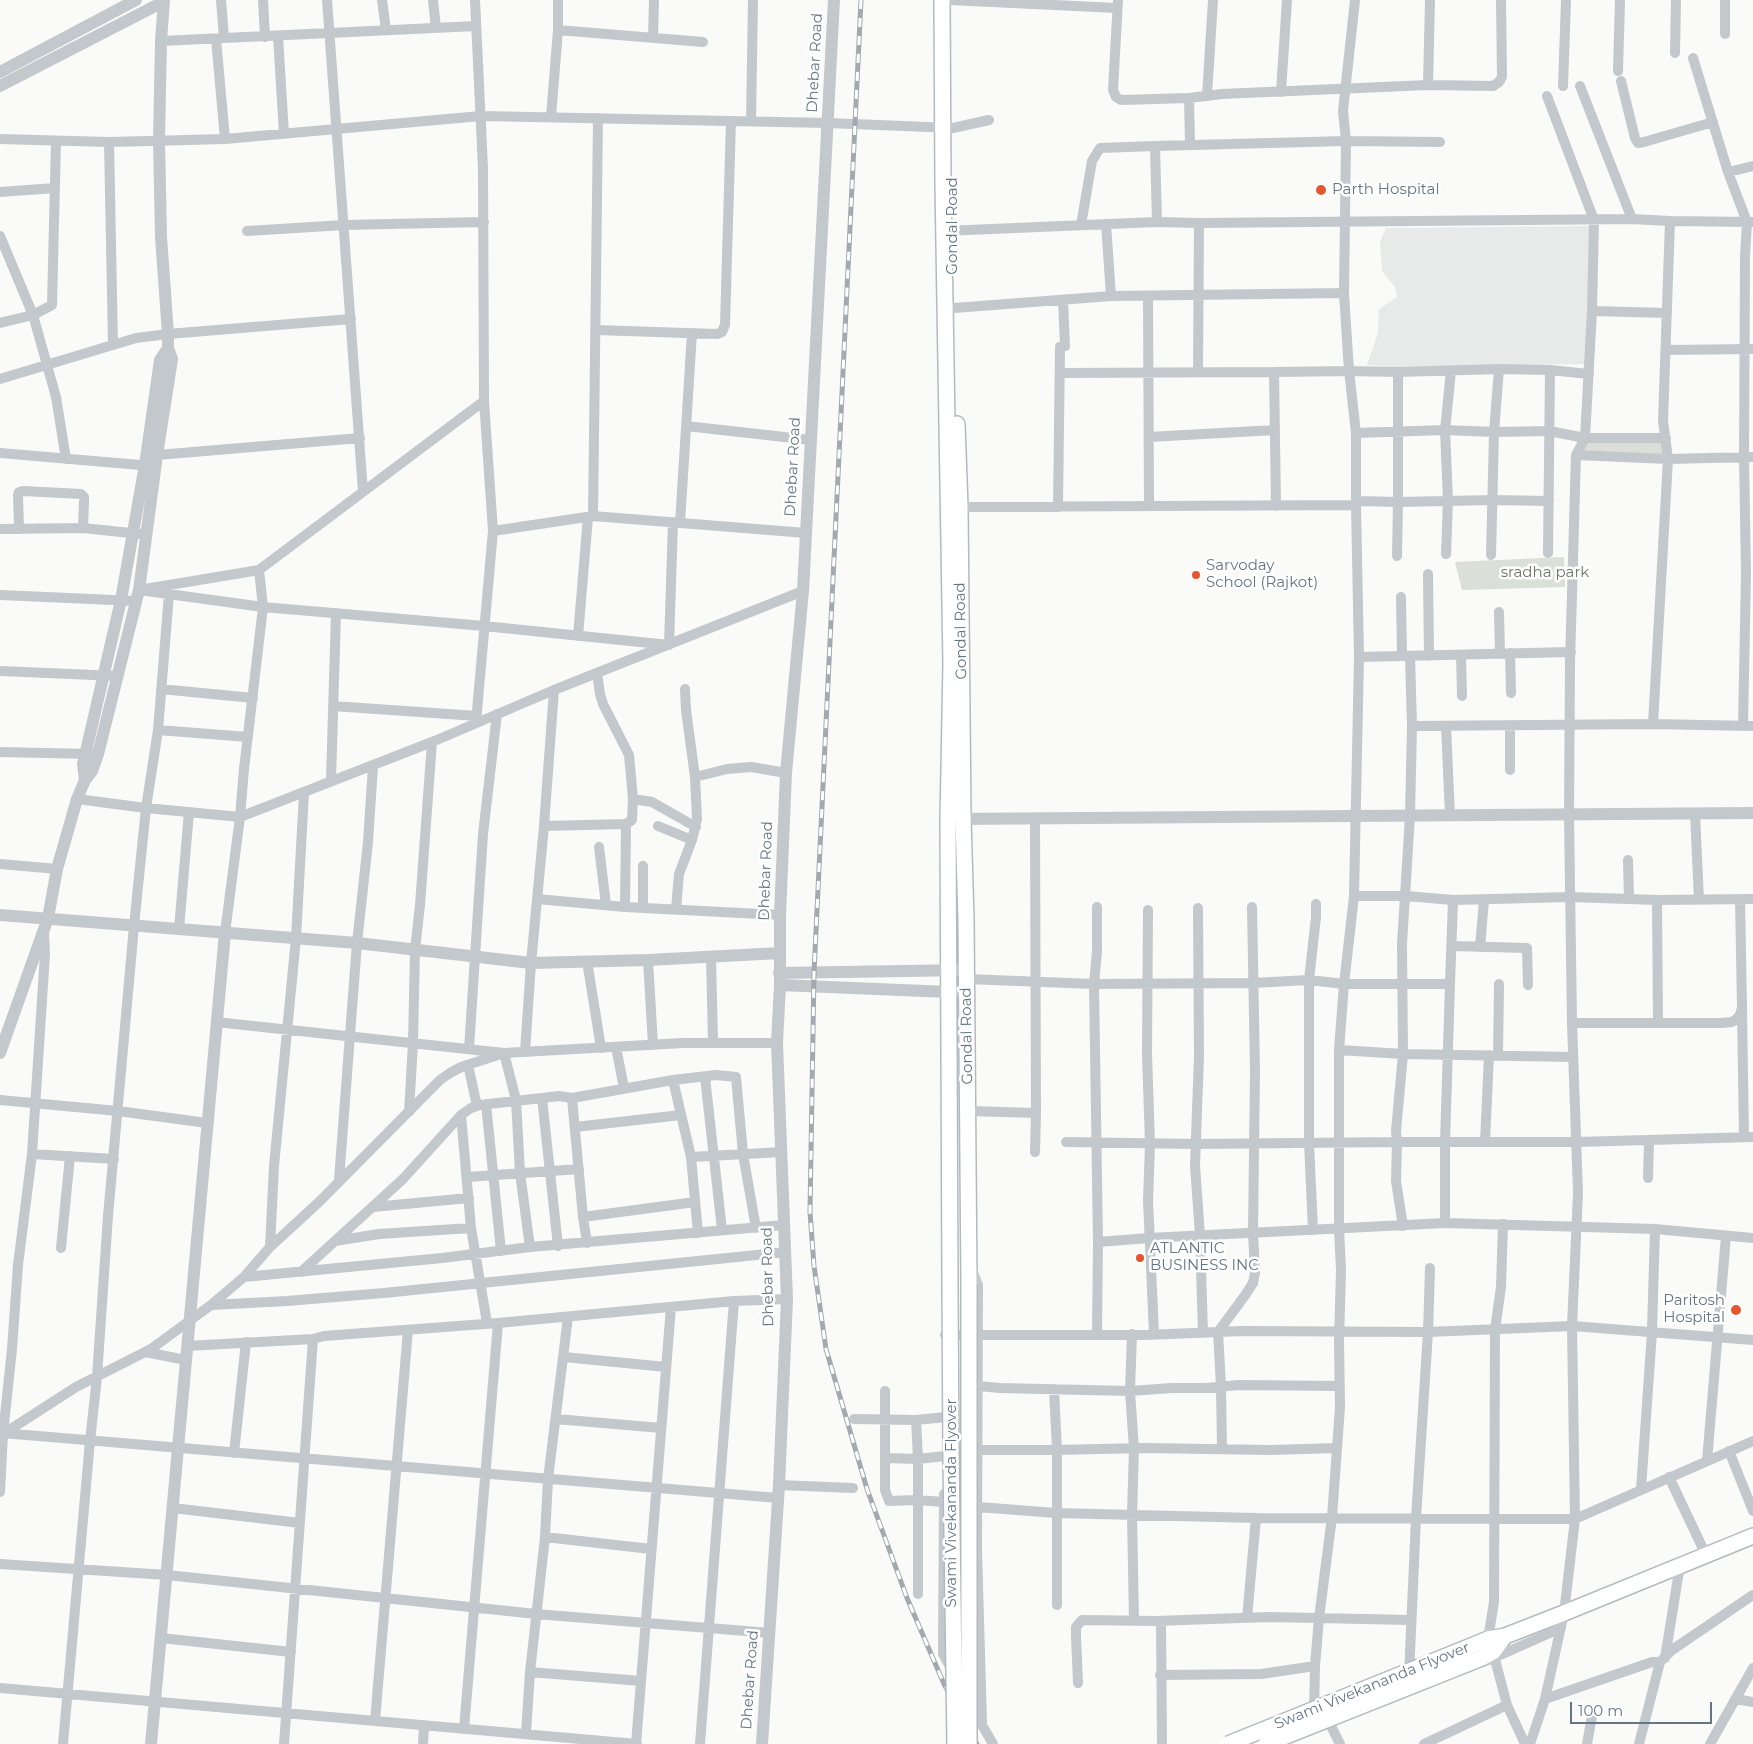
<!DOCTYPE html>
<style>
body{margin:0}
#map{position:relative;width:1753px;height:1744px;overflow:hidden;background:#fafaf8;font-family:Montserrat,sans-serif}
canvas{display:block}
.scale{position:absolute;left:1570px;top:1702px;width:142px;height:22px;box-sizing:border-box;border:2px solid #657683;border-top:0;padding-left:6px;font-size:15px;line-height:18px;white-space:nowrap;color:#657683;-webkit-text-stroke:4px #fff;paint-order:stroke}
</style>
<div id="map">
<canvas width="1753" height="1744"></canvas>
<div class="scale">100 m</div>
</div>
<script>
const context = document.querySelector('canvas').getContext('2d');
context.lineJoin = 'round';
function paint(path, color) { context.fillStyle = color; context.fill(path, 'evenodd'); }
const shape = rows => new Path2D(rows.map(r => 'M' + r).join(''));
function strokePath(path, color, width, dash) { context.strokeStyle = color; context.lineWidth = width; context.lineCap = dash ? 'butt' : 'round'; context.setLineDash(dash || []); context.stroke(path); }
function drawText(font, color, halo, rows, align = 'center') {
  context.font = font + ' Montserrat,sans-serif'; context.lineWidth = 5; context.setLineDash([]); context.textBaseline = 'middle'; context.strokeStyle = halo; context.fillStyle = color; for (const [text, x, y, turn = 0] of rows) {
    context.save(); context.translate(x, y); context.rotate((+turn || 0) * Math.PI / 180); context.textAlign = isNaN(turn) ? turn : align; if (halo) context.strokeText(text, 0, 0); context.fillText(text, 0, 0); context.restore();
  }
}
paint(shape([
 [1589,226,1587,364,1395,367,1367,365,1378,333,1379,309,1397,297,1395,287,1382,271,1380,242,1386,228]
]), '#e8e9e9');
paint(shape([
 [1585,438,1666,438,1662,459,1581,455],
 [1564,557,1565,587,1462,590,1455,562]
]), '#dadfd7');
const secondary = shape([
 [942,0,943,184,951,664,948,819,950,1285],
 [957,424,960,507,963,819,966,919,969,1284],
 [1476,1644,1488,1639,1505,1636,1564,1613,1753,1536],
 [1482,1658,1493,1652,1505,1636]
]);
strokePath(secondary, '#b3babf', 18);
strokePath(shape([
 [221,0,224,38],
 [263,0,265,37],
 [327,0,363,492],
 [382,0,386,30],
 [433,0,436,28],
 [558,0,558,30],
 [950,0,1117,8],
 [1118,0,1113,90,1116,97,1121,100,1189,98,1222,94,1428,85,1493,86,1499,82,1502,77,1501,0],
 [1355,0,1343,111,1346,141,1344,293,1349,371,1356,433,1356,505],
 [1725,0,1725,34],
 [278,36,284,134],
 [653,38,654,0],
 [216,39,225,139],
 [161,41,476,26],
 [1675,53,1676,0],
 [1693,58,1728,172,1747,222,1745,256,1744,457,1746,574,1743,726],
 [1618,71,1620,0],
 [1621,81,1635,138,1638,143,1644,142,1713,122],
 [1428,85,1430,0],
 [1563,86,1566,0],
 [1580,86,1632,219],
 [1281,92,1287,0],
 [1207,96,1213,0],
 [1189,98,1190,144],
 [551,117,558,30,703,42],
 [751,121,753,0],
 [0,139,109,142,225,139,481,116,828,123,953,128,989,120],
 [109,142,113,345],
 [1728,172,1753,166],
 [0,192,55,188],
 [1157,222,1155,146,1346,141,1440,142],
 [1106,224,1111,296],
 [1081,225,1092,161,1100,148,1155,146],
 [247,231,344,225,484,222],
 [944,231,1157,222,1199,223,1632,219,1670,221,1753,222],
 [0,236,33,315,52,305,56,141],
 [1148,296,1149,506],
 [954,308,1111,296,1344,293],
 [1592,311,1667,313],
 [0,323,33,315,56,397,66,459],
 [595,330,717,334,722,332,725,325,731,121],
 [1666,350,1753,349],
 [1198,372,1199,223],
 [1274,372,1349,371,1398,372,1499,369,1550,370,1589,374],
 [1060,373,1274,372,1276,506],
 [0,379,136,338,168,334,351,319],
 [484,401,493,531],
 [686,426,811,440],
 [1356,433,1445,430,1494,432,1549,431,1585,438,1666,438],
 [1149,437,1275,430],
 [0,453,152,466],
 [157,455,360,438],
 [1576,455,1668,459,1753,457],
 [1357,501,1398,502,1494,500,1549,501],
 [960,507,1356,505,1359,657,1354,896,1344,984,1339,1050,1339,1229,1341,1270,1339,1341,1340,1407,1332,1517,1319,1618,1315,1666,1314,1713],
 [1058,507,1060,347,1065,346,1063,300],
 [593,516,598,118],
 [680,523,692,333],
 [0,529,83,528,140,534],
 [19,529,18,495,19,492,23,491,81,494,84,497,84,501,83,528],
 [1548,553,1550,370],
 [1446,554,1448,501,1445,430,1451,371],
 [1491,555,1494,432,1499,369],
 [1397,556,1398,502,1398,372],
 [259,570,484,401,483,168,475,0],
 [259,570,263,607,139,590,259,570],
 [1428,574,1429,656],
 [0,595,136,601],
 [1401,597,1402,656],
 [1499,612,1500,654],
 [578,636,588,517],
 [1510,653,1511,693],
 [1461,655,1462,696],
 [1359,657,1571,652],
 [0,671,117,676],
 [161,689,253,698],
 [333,706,477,716],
 [476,722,493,531,593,516,806,533],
 [1653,724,1668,459,1663,421,1670,221],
 [1412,726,1653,724,1753,726],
 [1446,726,1450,815],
 [1510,726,1510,770],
 [158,730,248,737],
 [0,752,91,754],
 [695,777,727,769,751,767,786,773],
 [331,780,336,613],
 [77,799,146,808,240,817,432,742,554,690,803,591],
 [633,799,652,802,696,827],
 [1695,813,1699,900],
 [544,826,626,824,632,820,633,799,629,755,603,704,600,694,597,673],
 [658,826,692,840],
 [599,847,606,905],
 [1628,860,1629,899],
 [0,864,57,869],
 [1354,896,1406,896,1453,900,1571,897,1657,900,1753,899],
 [537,899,625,907,780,915],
 [1657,900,1658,1023],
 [625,907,626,824],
 [643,907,643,866],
 [1198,908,1199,1056,1195,1165,1200,1236,1203,1333],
 [676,909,679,874,692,840,697,819,695,777,686,710,685,689],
 [1148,910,1147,1054,1150,1144,1148,1201,1154,1334],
 [179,929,189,812],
 [225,933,240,817,244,769,263,607,484,626,669,645,673,522],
 [1452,946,1527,948,1528,985],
 [1480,947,1484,900],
 [711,956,713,1043],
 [648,960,653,1045],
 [587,961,601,1048],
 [967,979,1094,984,1253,983,1309,980,1344,984,1450,984,1453,900],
 [1742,1009,1744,1137],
 [216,1022,504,1053,516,1100,520,1173,530,1247],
 [1572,1023,1721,1023,1732,1022,1739,1017,1742,1008,1740,899],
 [616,1047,624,1088],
 [469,1049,483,834,497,714],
 [1339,1050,1403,1054,1573,1057],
 [525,1052,531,963,544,826,554,690],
 [1498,1055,1499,984],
 [468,1065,477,1106],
 [705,1077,722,1230],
 [673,1080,716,1075,736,1077,743,1154,756,1228],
 [542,1098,558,1246],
 [572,1098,583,1217,587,1243],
 [0,1100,118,1111,207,1123],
 [486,1104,501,1251],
 [968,1111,1036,1113],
 [409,1112,413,1043,415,950,420,905,432,742],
 [575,1127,681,1115],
 [1066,1142,1196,1144,1397,1142,1577,1142,1753,1137],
 [1485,1142,1489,1055],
 [1035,1152,1036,1113,1035,819],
 [32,1154,114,1159],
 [691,1157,782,1152],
 [468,1177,579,1169],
 [1648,1178,1649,1140],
 [339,1180,357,943,368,842,373,766],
 [373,1207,469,1198],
 [583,1217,695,1202],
 [1445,1223,1445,1142,1450,984],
 [1503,1224,1501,1287,1495,1330,1494,1602,1488,1639,1493,1652,1507,1705,1525,1744],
 [1403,1226,1396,1181,1397,1142,1396,1131,1403,1054,1402,944,1410,816,1412,726,1410,656],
 [1313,1230,1309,1143,1309,980,1316,917,1316,904],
 [335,1241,379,1234,471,1228],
 [1098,1242,1149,1238,1445,1223,1655,1229,1753,1238],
 [270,1247,274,1166,296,938,304,793],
 [61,1248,70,1156],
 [972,1270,978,1285,977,1550,982,1722],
 [301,1272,403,1179,461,1115],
 [244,1277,442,1258,530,1247,784,1225],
 [211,1305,287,1301,384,1293,786,1252],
 [487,1323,471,1228,461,1115,471,1108,480,1105,542,1098,559,1096,572,1098,673,1080,691,1157,698,1233],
 [1097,1334,1098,1242,1094,984,1097,951,1097,907],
 [1132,1334,1130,1391,1134,1449,1132,1515,1134,1620],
 [945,1335,1145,1335,1243,1331,1428,1332,1572,1326,1753,1340],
 [187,1346,313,1339,324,1336,498,1323,734,1301,787,1299],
 [145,1352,186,1360],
 [564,1357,666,1367],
 [978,1386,1000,1388,1130,1391,1172,1388,1206,1388,1239,1385,1340,1386],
 [1054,1389,1057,1450,1057,1605],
 [885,1391,885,1490,889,1501,917,1500,944,1502],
 [556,1419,661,1428],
 [854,1419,916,1420,946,1417],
 [916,1420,918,1459,918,1594],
 [2,1433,778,1498],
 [3,1434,76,1387,151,1349,211,1305,244,1277,270,1247,319,1202,440,1080,450,1073,461,1067,504,1053,683,1043,777,1043],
 [1222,1448,1221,1386,1218,1332,1246,1294,1253,1283,1255,1273,1253,1233,1255,1071,1252,907],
 [977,1450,1055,1450,1144,1448,1271,1450,1336,1448],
 [1729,1451,1753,1511],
 [234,1453,246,1342],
 [886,1458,918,1459,945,1456],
 [1707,1461,1726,1236],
 [1669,1477,1706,1555],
 [779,1485,853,1488],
 [1641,1489,1652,1332,1655,1229],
 [0,1492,3,1434,12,1349,18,1265,32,1154,45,954,44,933],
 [944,1494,943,1654,953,1672],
 [978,1507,1056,1513,1256,1518,1575,1519,1753,1441],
 [173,1508,300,1523],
 [545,1537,651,1549],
 [0,1564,167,1575,536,1614,770,1633],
 [1247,1618,1256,1518],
 [1161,1621,1162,1744],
 [161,1638,291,1652],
 [1665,1658,1680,1565],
 [1489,1660,1561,1628],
 [530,1672,641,1681],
 [1160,1675,1261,1674,1315,1666],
 [1409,1676,1416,1518,1428,1332,1430,1268],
 [1078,1683,1076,1636,1076,1627,1082,1620,1155,1621,1269,1617,1411,1620],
 [0,1688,637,1744],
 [1545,1699,1652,1662,1660,1662],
 [1736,1699,1753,1702],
 [970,1704,993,1744],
 [375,1721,408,1330],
 [1330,1724,1340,1744],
 [464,1729,498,1323],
 [526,1734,530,1672,545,1537,548,1479,568,1317],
 [63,1744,90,1441,97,1377,108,1216,134,926,146,808,158,730,169,594],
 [284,1744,313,1339],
 [423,1744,424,1725],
 [636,1744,671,1307],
 [700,1744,734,1301],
 [1424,1744,1507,1705],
 [1530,1744,1545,1699,1564,1613,1575,1519,1572,1326,1578,1193,1572,1023,1569,815,1570,663,1576,455,1585,438,1592,311,1594,220,1547,96],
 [1587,1744,1592,1716],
 [1639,1744,1660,1662,1672,1650,1753,1595],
 [1710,1744,1753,1668]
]), '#c3c8cc', 10);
strokePath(shape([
 [0,72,136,0],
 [0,86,163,2],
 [85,780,83,764,121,600,145,465,160,360,168,348],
 [953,819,1753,813],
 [0,915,357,943,531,963,648,960,780,953],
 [779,973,967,970],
 [780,985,949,992,967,991],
 [0,1053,48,918,57,869,77,799,85,780,92,771,98,754,139,590,157,455,172,359,168,348,168,334,161,237,159,140,161,41,164,0],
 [151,1744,225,933],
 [762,1744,779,1485,787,1299,777,1043,780,985,780,915,786,773,803,591,834,0]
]), '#c3c8cc', 12);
strokePath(secondary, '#fff', 15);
const rail = shape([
 [861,0,814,972,810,1212,814,1266,826,1349,867,1489,907,1598,944,1684,977,1744]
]);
strokePath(rail, '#a2aab0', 5);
strokePath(rail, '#fff', 3, [9]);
const secondaryBridge = shape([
 [950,1285,951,1459,955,1744],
 [969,1744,969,1284],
 [1228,1744,1476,1644],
 [1266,1744,1482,1658]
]);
strokePath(secondaryBridge, '#b3babf', 18, []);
strokePath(secondaryBridge, '#fff', 15);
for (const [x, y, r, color] of [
 [1321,190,6,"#e4572e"],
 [1196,575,5,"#e4572e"],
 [1140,1258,5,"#e4572e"],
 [1736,1310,6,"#e4572e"]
]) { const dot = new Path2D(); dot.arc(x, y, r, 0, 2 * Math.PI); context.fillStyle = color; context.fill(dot); strokePath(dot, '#fff', 2); }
drawText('15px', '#657683', '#fff', [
 ["Dhebar Road",815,63,-87],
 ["Gondal Road",953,226,-90],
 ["Dhebar Road",793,467,-87],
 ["Gondal Road",961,631,-91],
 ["Dhebar Road",766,871,-88],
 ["Gondal Road",967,1036,-91],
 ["Dhebar Road",768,1277,-91],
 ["Swami Vivekananda Flyover",952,1503,-90],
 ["Dhebar Road",750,1680,-86],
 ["Swami Vivekananda Flyover",1372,1686,-22]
]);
drawText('15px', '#657683', '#fff', [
 ["Parth Hospital",1332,190],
 ["Sarvoday",1206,566],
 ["School (Rajkot)",1206,583],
 ["ATLANTIC",1150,1249],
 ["BUSINESS INC",1150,1266],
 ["Paritosh",1725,1301,"right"],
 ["Hospital",1725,1318,"right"]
], 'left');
drawText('15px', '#687a64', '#fff', [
 ["sradha park",1545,573]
]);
</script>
